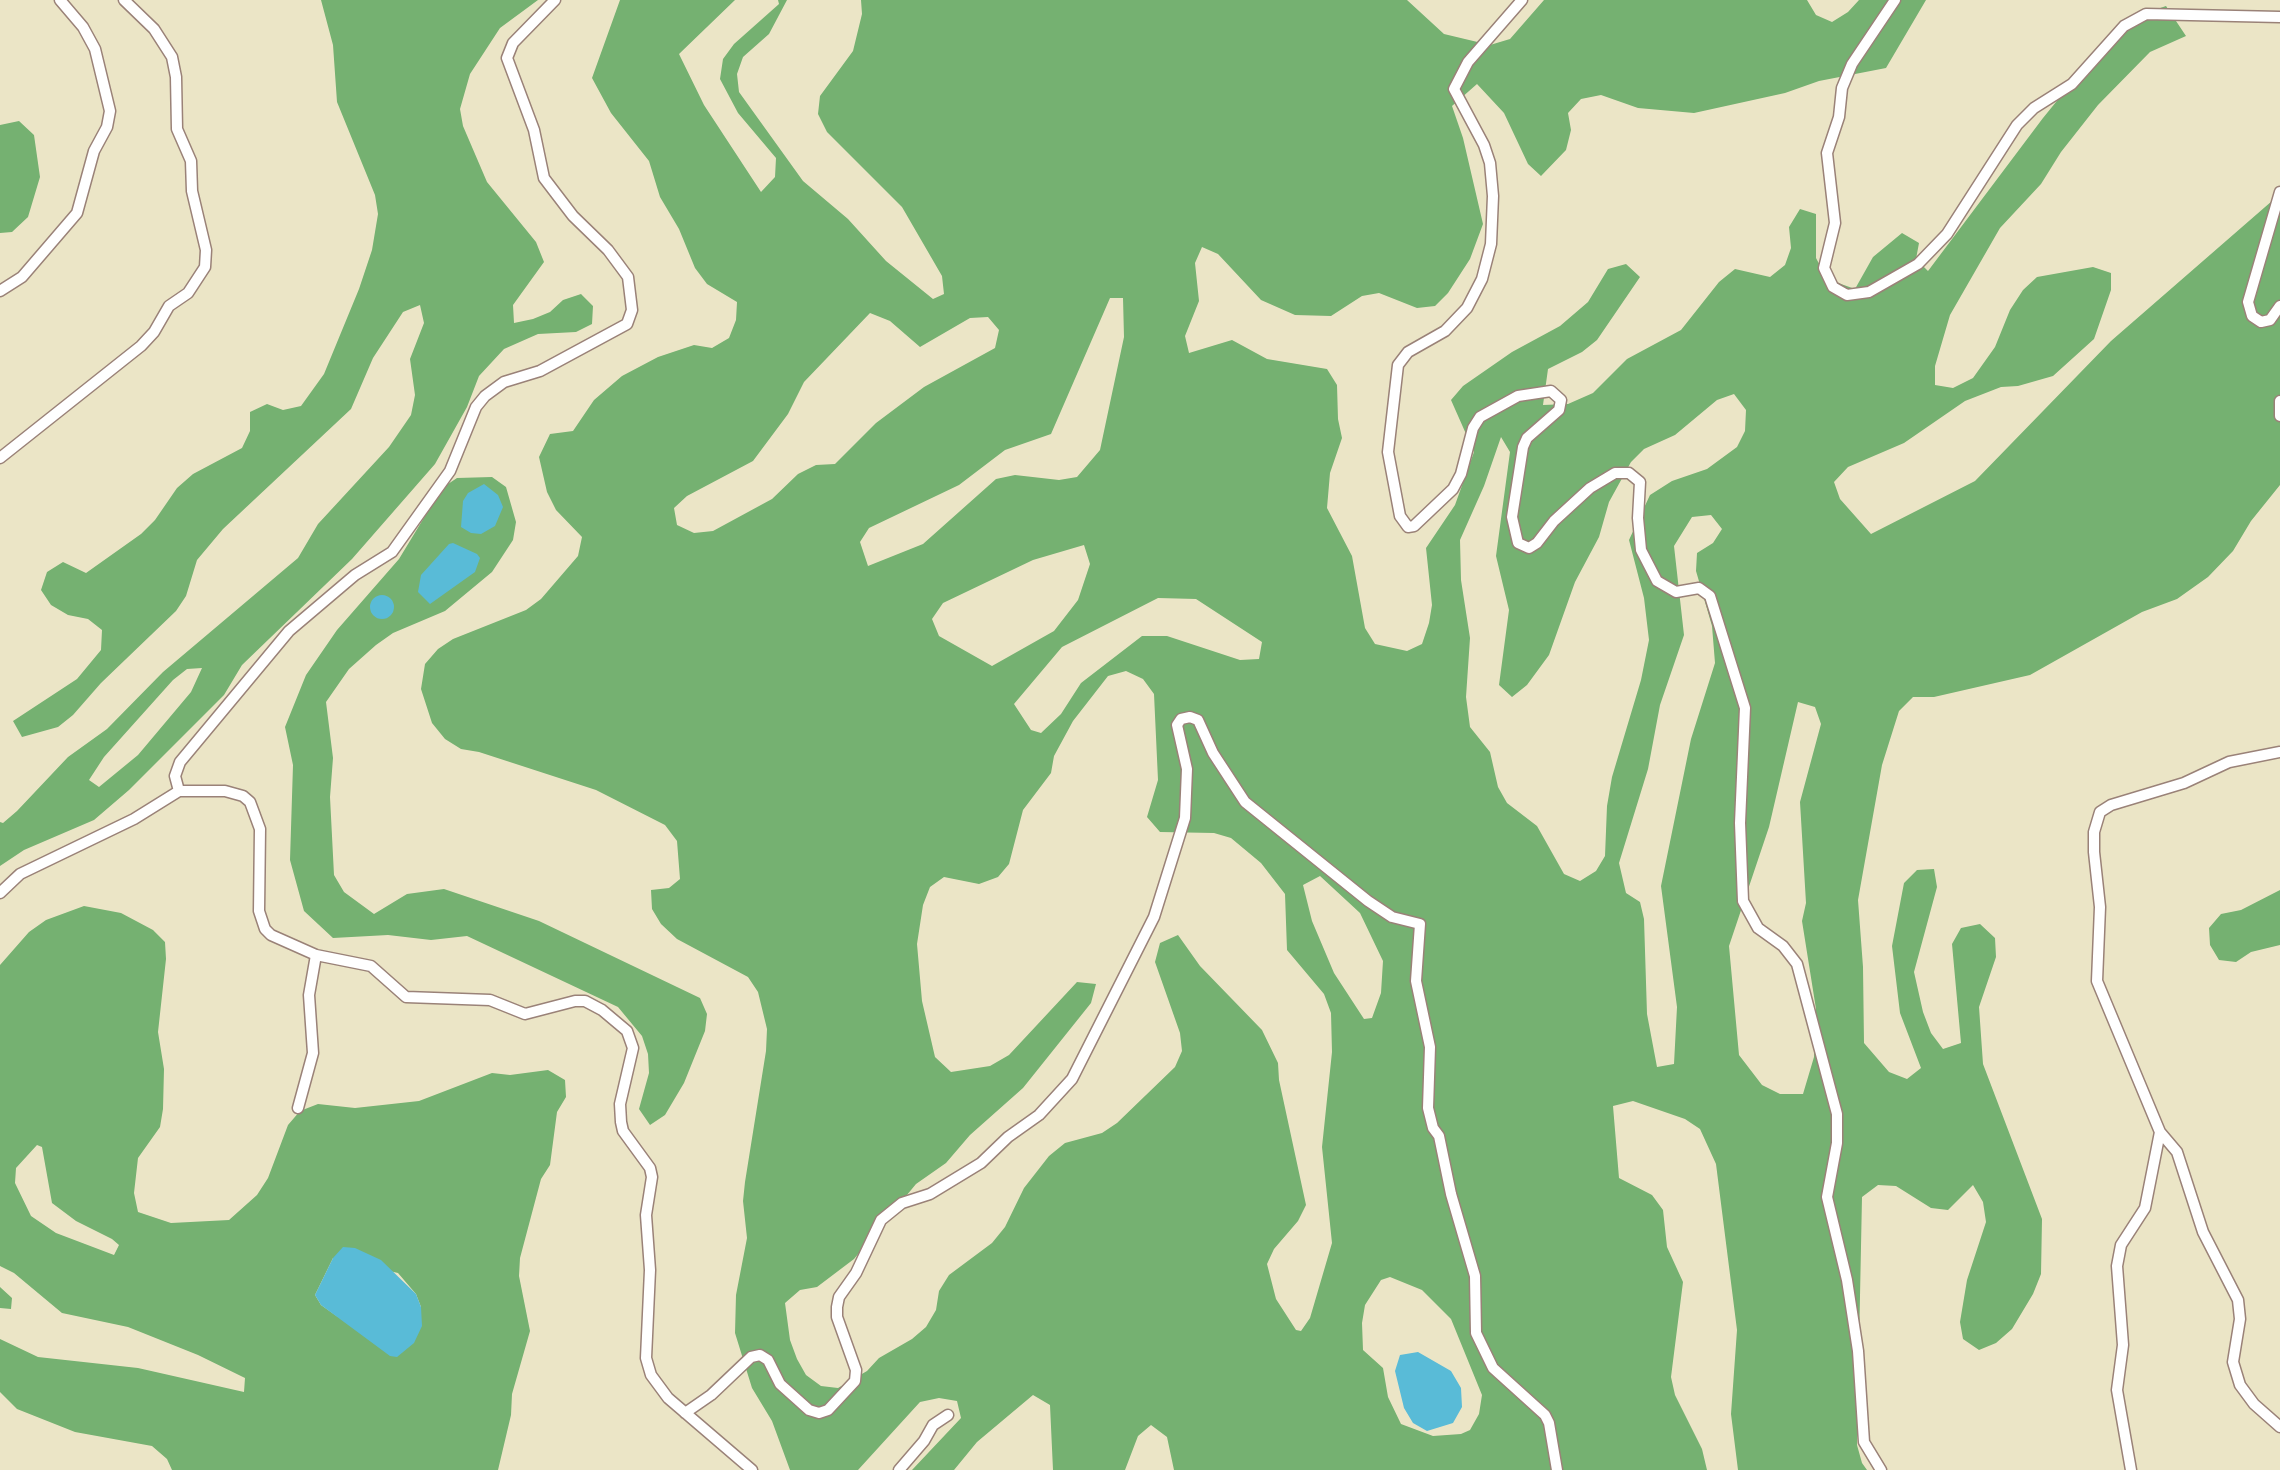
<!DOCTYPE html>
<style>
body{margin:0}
canvas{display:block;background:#ebe5c6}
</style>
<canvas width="2280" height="1470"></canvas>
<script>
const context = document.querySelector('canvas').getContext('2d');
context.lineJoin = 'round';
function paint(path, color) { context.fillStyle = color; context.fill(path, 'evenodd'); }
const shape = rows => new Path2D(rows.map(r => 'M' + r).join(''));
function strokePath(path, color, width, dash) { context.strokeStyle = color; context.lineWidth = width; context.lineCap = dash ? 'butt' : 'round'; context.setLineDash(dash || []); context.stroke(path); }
paint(shape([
 [321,0,538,0,500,28,470,74,460,109,463,126,487,182,536,242,544,262,513,305,514,323,533,319,550,312,563,300,581,294,593,306,592,324,576,332,538,334,504,349,479,376,467,407,435,464,352,559,242,665,224,695,129,790,94,820,24,850,0,866,0,822,3,823,17,811,68,757,107,729,163,672,298,558,318,524,389,447,411,415,415,395,410,359,424,323,420,305,403,312,373,358,351,409,223,529,197,560,186,596,176,611,101,683,73,715,58,727,22,737,13,721,77,679,101,650,102,630,88,619,68,615,51,605,41,590,47,572,63,562,86,573,141,534,155,520,177,488,193,474,242,448,250,431,250,412,267,404,283,410,301,406,324,374,359,289,372,250,378,214,375,195,337,102,333,45],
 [202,668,191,692,138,755,99,787,89,780,104,757,173,680,187,669],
 [620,0,735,0,679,54,704,105,761,192,775,177,776,158,738,113,720,79,723,59,734,44,779,4,778,0,787,0,769,34,743,57,737,74,739,92,803,181,848,219,886,261,933,299,944,294,942,276,902,207,827,132,818,114,820,96,853,51,862,14,861,0,1407,0,1444,34,1490,45,1510,39,1544,0,1807,0,1816,15,1832,22,1848,12,1859,0,1926,0,1886,68,1819,81,1785,93,1694,113,1638,108,1601,95,1581,99,1568,113,1571,130,1566,150,1541,176,1528,164,1504,113,1477,84,1452,106,1463,138,1483,224,1470,259,1448,293,1435,306,1417,308,1379,293,1362,296,1331,316,1295,315,1261,300,1218,254,1202,247,1195,263,1199,301,1185,336,1189,353,1232,340,1267,359,1327,369,1337,385,1338,419,1342,438,1330,473,1327,508,1352,556,1365,628,1375,644,1407,651,1422,644,1429,623,1432,605,1426,548,1455,505,1474,452,1451,400,1463,386,1512,352,1560,326,1588,302,1608,269,1626,264,1640,277,1597,340,1582,352,1548,369,1543,405,1568,404,1593,393,1627,359,1681,330,1719,282,1735,269,1770,277,1785,265,1791,248,1789,227,1800,209,1816,214,1816,258,1827,279,1855,289,1873,257,1902,233,1919,243,1916,259,1928,271,2043,118,2122,21,2166,6,2186,36,2150,52,2098,105,2061,152,2041,184,2000,228,1950,315,1935,366,1935,385,1953,388,1973,378,1995,347,2010,310,2023,290,2037,277,2093,267,2111,273,2111,290,2094,339,2053,376,2018,386,2001,387,1965,401,1904,443,1848,467,1834,482,1840,499,1871,534,1975,481,2111,341,2280,194,2280,485,2251,521,2233,551,2208,577,2177,599,2142,612,2030,675,1934,697,1913,697,1899,711,1882,765,1858,900,1863,967,1864,1043,1889,1072,1907,1079,1921,1068,1900,1013,1892,946,1904,883,1917,870,1934,869,1937,887,1914,972,1923,1012,1931,1033,1943,1049,1961,1043,1952,944,1961,928,1980,924,1995,938,1996,957,1979,1007,1983,1064,2042,1219,2041,1274,2033,1294,2012,1329,1996,1343,1979,1350,1963,1339,1960,1322,1967,1280,1986,1222,1983,1202,1973,1185,1948,1210,1931,1208,1896,1186,1878,1185,1862,1197,1857,1445,1862,1463,1867,1470,1738,1470,1731,1414,1737,1330,1716,1164,1700,1129,1685,1119,1633,1101,1613,1106,1619,1178,1652,1195,1663,1210,1667,1247,1683,1282,1671,1377,1675,1395,1702,1449,1707,1470,1174,1470,1167,1437,1151,1425,1138,1436,1125,1470,1053,1470,1050,1405,1033,1395,977,1442,954,1470,912,1470,961,1418,957,1401,939,1398,920,1402,858,1470,790,1470,772,1421,752,1388,735,1333,736,1295,747,1238,743,1201,745,1182,766,1051,767,1029,758,992,748,977,677,939,661,924,652,909,651,890,669,888,680,879,677,841,665,825,596,790,479,752,461,749,445,739,432,723,421,689,425,664,438,649,453,639,526,610,541,599,578,556,582,537,556,510,547,492,539,457,550,434,573,431,594,400,622,376,658,357,694,345,712,348,729,338,736,320,737,302,707,284,695,268,679,229,660,197,649,161,611,113,592,78],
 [1110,298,1123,298,1124,337,1100,450,1077,477,1059,480,1015,475,996,479,923,544,868,566,860,542,869,528,959,485,1005,450,1051,434],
 [870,313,890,321,920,347,970,318,988,317,999,330,995,348,924,387,876,423,835,464,816,465,798,474,772,499,713,531,694,533,677,525,674,508,687,496,753,461,788,414,804,382],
 [1734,394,1746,410,1745,431,1737,447,1707,469,1672,481,1650,495,1629,540,1644,598,1649,640,1641,680,1612,777,1607,806,1605,856,1596,871,1580,881,1564,874,1537,826,1507,803,1498,787,1490,752,1470,727,1466,697,1470,638,1461,580,1460,540,1484,486,1501,437,1510,452,1496,556,1509,610,1499,685,1512,697,1527,685,1549,655,1575,582,1599,537,1609,502,1631,462,1644,449,1675,435,1717,400],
 [1711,515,1722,529,1713,543,1697,553,1696,571,1712,626,1715,663,1691,739,1661,886,1677,1007,1674,1064,1657,1067,1647,1014,1644,919,1640,902,1626,893,1619,863,1648,769,1660,705,1684,635,1674,546,1692,517],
 [1084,545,1090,564,1078,600,1054,631,992,666,939,636,932,619,943,603,1033,560],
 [1158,598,1196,599,1262,642,1259,659,1240,660,1167,636,1142,636,1081,683,1061,714,1041,733,1031,730,1014,704,1062,647],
 [1126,671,1143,679,1154,694,1158,780,1147,817,1160,832,1214,833,1231,838,1261,863,1285,894,1287,950,1324,994,1331,1013,1332,1052,1322,1147,1332,1243,1310,1318,1301,1331,1296,1330,1276,1299,1267,1264,1274,1249,1298,1221,1306,1205,1279,1080,1278,1063,1262,1030,1200,966,1178,935,1160,943,1155,962,1180,1033,1182,1051,1175,1067,1117,1123,1102,1133,1065,1143,1049,1156,1024,1188,1005,1227,992,1243,949,1275,939,1291,936,1310,926,1327,912,1339,879,1358,867,1371,838,1388,821,1386,806,1375,797,1359,790,1340,785,1303,800,1290,817,1287,854,1259,916,1184,946,1163,970,1135,1023,1088,1091,1003,1096,984,1077,982,1009,1055,990,1066,951,1072,935,1057,922,1001,917,944,923,905,930,887,944,877,979,884,998,877,1009,864,1023,810,1051,773,1054,756,1073,721,1108,676],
 [1798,702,1815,707,1821,724,1800,802,1806,903,1802,921,1816,1009,1814,1057,1803,1094,1780,1094,1762,1085,1739,1055,1729,946,1769,827],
 [1320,876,1360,913,1383,961,1381,993,1372,1018,1364,1019,1334,973,1312,921,1303,885],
 [1390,1277,1422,1290,1451,1319,1482,1395,1479,1414,1470,1430,1461,1434,1433,1436,1401,1424,1388,1397,1383,1368,1363,1350,1362,1323,1365,1305,1381,1280],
 [19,121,34,135,40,177,28,217,12,232,0,233,0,125],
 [492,477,506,487,516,522,513,540,492,572,445,611,393,633,376,645,349,669,326,702,333,758,330,797,334,875,344,892,374,914,407,894,444,889,539,921,700,998,707,1014,705,1031,684,1083,665,1115,650,1125,639,1109,649,1073,648,1054,642,1036,618,1007,467,936,431,940,388,935,333,938,304,911,290,860,293,765,285,727,306,675,337,630,399,559,442,488,457,478],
 [2280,890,2280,945,2251,952,2236,962,2219,960,2210,945,2209,928,2221,914,2241,910],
 [84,906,121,913,153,930,165,942,166,959,158,1032,164,1069,163,1109,160,1127,138,1158,134,1193,138,1212,171,1223,229,1220,257,1195,268,1178,288,1125,300,1111,318,1104,355,1108,419,1101,492,1073,510,1075,548,1070,565,1080,566,1097,557,1112,550,1165,541,1179,520,1258,519,1276,530,1331,512,1394,511,1415,498,1470,172,1470,167,1459,152,1446,75,1432,17,1409,0,1392,0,1339,38,1357,138,1368,244,1392,245,1378,198,1355,128,1327,62,1313,14,1273,0,1266,0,965,29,932,46,920],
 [37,1145,42,1147,52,1203,76,1221,112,1239,119,1245,114,1255,56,1233,31,1216,15,1183,16,1168],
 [333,1258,398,1273,416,1294,421,1307,338,1317,321,1305,315,1295],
 [0,1287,12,1298,11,1309,0,1308]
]), '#75b171');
paint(shape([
 [484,484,498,495,503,507,495,526,481,534,471,533,461,527,463,501,468,493],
 [453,543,477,554,480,558,475,572,430,604,418,592,421,575,449,544],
 '370 607a12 12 0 1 1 24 0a12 12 0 1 1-24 0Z',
 [343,1247,355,1248,381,1260,416,1294,421,1307,422,1326,414,1343,397,1357,390,1356,321,1305,315,1295,333,1258],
 [1418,1352,1451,1371,1461,1388,1462,1407,1453,1423,1427,1431,1413,1423,1404,1408,1395,1371,1400,1355]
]), '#59bbd7');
const street = shape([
 [1522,0,1468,62,1454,89,1484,145,1490,163,1493,196,1491,244,1482,279,1467,308,1445,331,1408,352,1398,365,1388,452,1400,516,1408,527,1414,526,1453,489,1461,474,1473,428,1480,417,1518,396,1551,391,1561,400,1559,410,1527,438,1523,447,1512,517,1518,543,1529,548,1537,543,1554,521,1590,488,1615,473,1629,473,1640,482,1638,518,1641,550,1657,581,1676,592,1699,588,1710,596,1745,708,1740,823,1743,901,1758,928,1783,946,1797,964,1837,1114,1837,1143,1827,1197,1847,1280,1858,1351,1864,1442,1881,1470],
 [1895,0,1852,64,1842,88,1839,117,1827,153,1835,223,1824,268,1833,287,1847,295,1869,292,1918,264,1947,234,2017,125,2034,108,2072,84,2124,26,2146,14,2280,17],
 [2280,192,2248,302,2252,316,2261,322,2270,320,2280,306],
 [0,291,22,277,77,213,94,151,107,127,110,111,95,49,83,27,60,0],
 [2280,401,2280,416],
 [0,458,141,346,154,332,169,306,188,293,205,267,206,250,192,191,191,161,177,129,176,77,172,57,154,29,124,0],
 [2280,752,2229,762,2184,783,2111,805,2100,812,2094,832,2094,852,2100,907,2097,981,2160,1132,2177,1152,2203,1232,2238,1300,2240,1319,2233,1362,2240,1385,2254,1404,2280,1427],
 [179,791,175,776,180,762,289,631,355,575,392,552,450,471,476,407,485,396,504,382,540,371,627,324,632,310,628,277,608,250,573,216,544,178,534,130,507,58,513,43,555,0],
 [0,893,20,874,134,819,179,791,225,791,243,796,250,802,260,829,259,911,265,929,271,935,316,955,371,966,406,997,490,1000,525,1014,575,1001,585,1001,602,1010,627,1031,633,1048,620,1104,621,1122,623,1131,650,1168,652,1177,646,1215,650,1270,646,1358,651,1375,668,1398,752,1470],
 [298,1108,313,1053,309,995,316,955],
 [685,1413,711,1395,751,1357,760,1355,768,1360,780,1384,809,1410,819,1413,828,1410,855,1381,856,1370,837,1317,837,1307,839,1297,856,1273,881,1220,902,1203,930,1194,981,1163,1008,1137,1039,1115,1072,1079,1154,917,1185,818,1187,769,1177,725,1181,719,1190,717,1198,720,1213,753,1245,802,1368,901,1392,917,1420,924,1416,981,1430,1047,1428,1108,1433,1128,1439,1136,1451,1194,1475,1276,1476,1333,1493,1368,1545,1415,1549,1423,1557,1470],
 [899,1470,924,1441,933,1425,948,1415],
 [2131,1470,2117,1390,2123,1345,2117,1266,2121,1245,2145,1208,2160,1132]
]);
strokePath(street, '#9a8278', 13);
strokePath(street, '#fff', 10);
</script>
